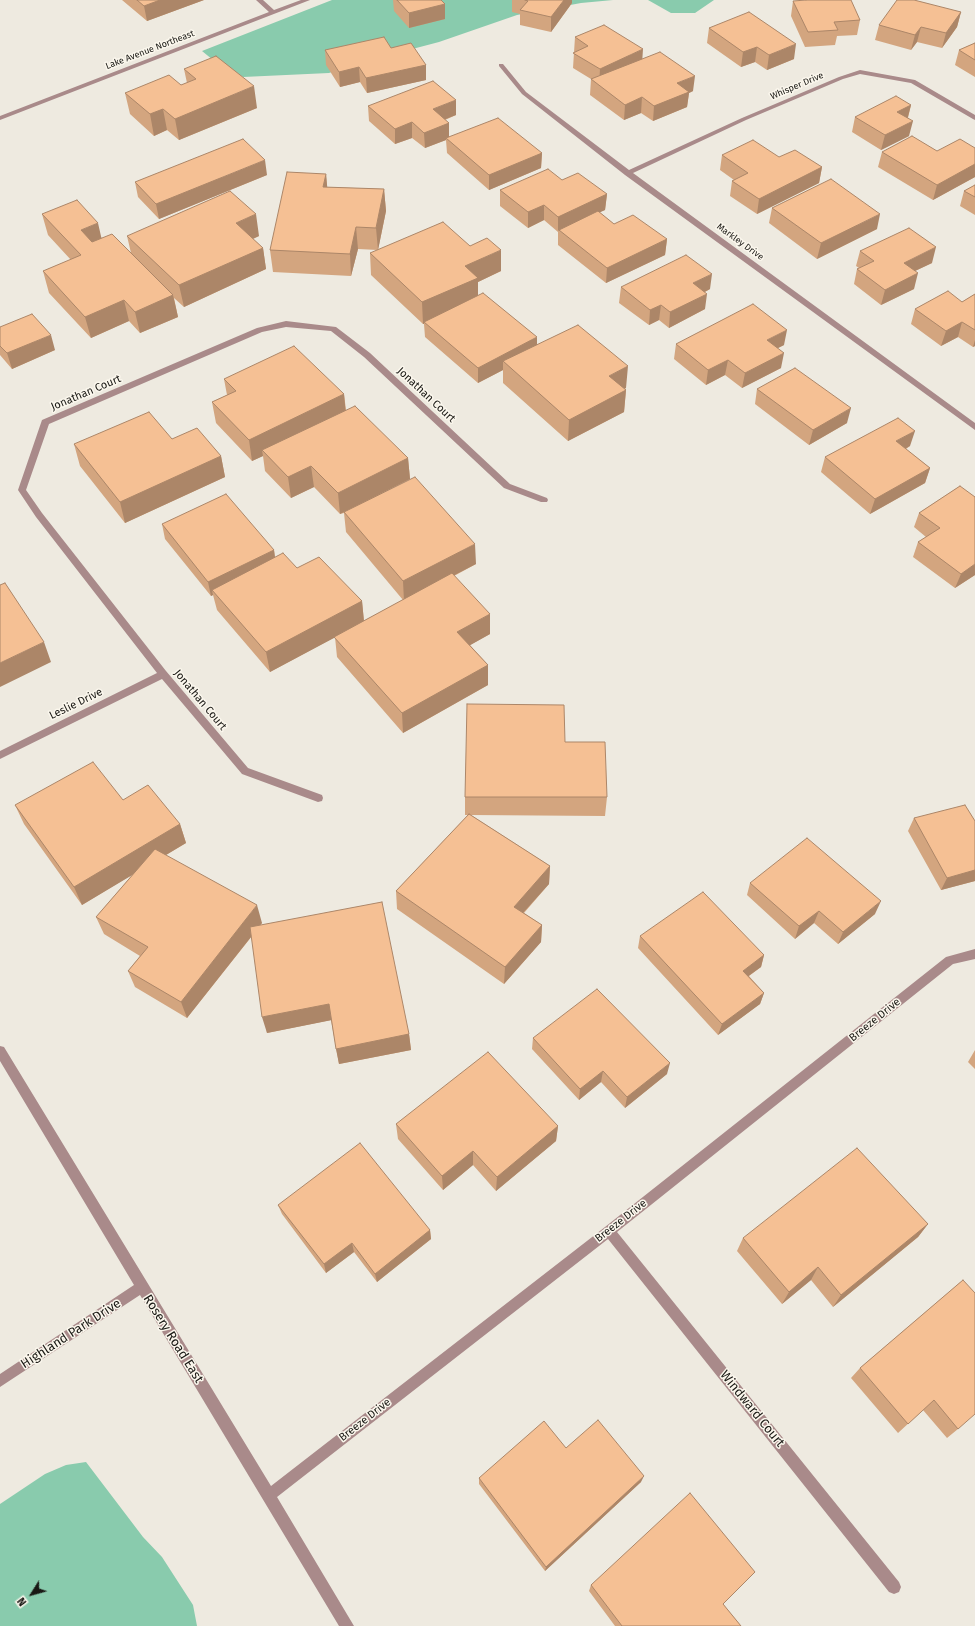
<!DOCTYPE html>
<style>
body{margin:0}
#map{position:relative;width:975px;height:1626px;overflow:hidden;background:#eeeae0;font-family:"Fira Sans",sans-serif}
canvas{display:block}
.north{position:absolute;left:12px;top:1574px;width:40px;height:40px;-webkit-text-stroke:3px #fbf7ed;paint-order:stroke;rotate:233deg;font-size:11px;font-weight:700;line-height:16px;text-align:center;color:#191814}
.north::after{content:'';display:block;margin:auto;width:14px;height:18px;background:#191814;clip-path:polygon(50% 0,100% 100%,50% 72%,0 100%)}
</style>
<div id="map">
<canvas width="975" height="1626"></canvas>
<div class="north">N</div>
</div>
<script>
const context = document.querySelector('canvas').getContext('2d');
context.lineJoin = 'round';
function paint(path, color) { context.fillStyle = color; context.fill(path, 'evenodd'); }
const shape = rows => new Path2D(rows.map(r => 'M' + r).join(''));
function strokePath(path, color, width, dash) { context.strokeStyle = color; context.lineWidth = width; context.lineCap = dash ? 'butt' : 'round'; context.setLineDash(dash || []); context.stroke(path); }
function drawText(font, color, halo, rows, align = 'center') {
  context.font = font + ' "Fira Sans",sans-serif'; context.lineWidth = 3; context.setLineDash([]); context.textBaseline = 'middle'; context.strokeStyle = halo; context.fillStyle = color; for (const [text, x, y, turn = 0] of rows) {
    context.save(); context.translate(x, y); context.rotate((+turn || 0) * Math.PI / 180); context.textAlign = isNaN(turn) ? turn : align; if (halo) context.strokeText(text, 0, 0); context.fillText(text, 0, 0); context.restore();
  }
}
paint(shape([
 [332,0,613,0,581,3,517,15,439,42,359,63,329,73,243,77,213,60,202,51],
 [648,0,714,0,695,13,671,13],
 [86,1462,143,1537,162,1557,193,1605,197,1626,0,1626,0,1504,45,1474,66,1465]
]), '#89cbad');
paint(shape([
 [256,0,263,0,274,10,301,0,310,0,0,120,0,116,269,12,256,0],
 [499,64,503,64,526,92,629,170,742,118,839,77,860,70,915,80,975,115,975,120,973,119,911,83,860,74,843,79,746,120,633,173,975,423,975,430,625,175,522,94,499,66,499,64],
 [286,321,336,327,370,353,510,484,547,498,548,500,547,502,541,502,504,488,364,357,331,331,286,327,262,332,49,424,26,490,42,513,166,671,248,768,322,795,323,798,322,801,318,802,242,774,162,679,0,759,0,751,157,673,36,517,18,490,42,420,257,328,286,321],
 [975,949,975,959,953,964,617,1232,899,1582,901,1587,899,1592,894,1594,889,1592,608,1239,277,1497,354,1626,339,1626,140,1295,0,1387,0,1374,134,1285,0,1061,0,1046,4,1047,271,1486,605,1227,946,957,975,949]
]), '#a98a8a');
paint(shape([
 [122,0,204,0,147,21],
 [393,0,441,0,445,4,445,19,409,28,394,11],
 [512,0,572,0,572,3,551,32,520,25,520,14,512,12],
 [793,1,860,20,857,35,837,36,835,45,805,47,791,16],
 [961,12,957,27,942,48,917,42,911,50,875,40,879,25],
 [709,28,794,59,767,70,755,62,741,67,707,43],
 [575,37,643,59,693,91,689,93,687,107,653,121,641,113,624,120,590,95,591,79,573,68],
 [975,43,975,77,955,65,959,50],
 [391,48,426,65,426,80,367,93,360,82,340,87,326,65,325,50],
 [184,69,257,108,179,140,167,130,154,136,130,114,125,93,181,85,187,83],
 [911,105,908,118,909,136,881,150,852,132,855,117],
 [368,106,456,115,445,120,449,123,449,137,542,153,541,168,489,190,447,153,446,140,425,148,412,138,395,144,369,121],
 [975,148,975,177,933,200,878,167,882,152,937,151],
 [722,155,779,157,822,167,819,183,757,214,730,196,732,181,734,180,720,170],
 [326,174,327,187,384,189,386,211,378,250,358,249,351,276,273,272,270,250],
 [267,175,159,219,138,197,135,182],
 [562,180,607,194,605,210,599,212,614,224,667,239,665,255,606,283,558,245,558,231,558,232,544,220,528,228,500,206,500,190],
 [975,185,975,215,960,206,964,191],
 [772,208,877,229,817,259,769,223],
 [42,214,102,238,131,253,127,236,259,236,253,239,263,248,266,269,184,307,174,298,178,317,140,333,129,321,91,338,49,293,43,271,71,260,48,235],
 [470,246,501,271,478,282,478,295,537,345,626,388,624,389,626,390,624,412,568,441,503,383,503,370,478,383,425,337,424,324,423,324,371,275,370,253],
 [860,251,932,263,915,271,914,289,881,305,854,284,857,269,859,268,856,266],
 [621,287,710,289,705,292,705,309,669,328,659,320,649,325,619,303],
 [975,294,975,346,973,347,958,337,941,346,911,324,915,309,962,302],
 [0,327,55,350,12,369,0,355],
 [676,344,784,345,778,348,781,368,742,388,725,375,706,385,674,359],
 [224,379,344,394,346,410,408,458,410,479,380,494,476,564,454,576,490,634,470,645,488,665,488,685,403,733,337,657,335,637,270,672,217,610,213,595,211,596,165,539,162,524,274,550,275,558,362,601,364,621,403,600,346,532,344,513,340,514,314,487,291,498,265,471,263,456,252,461,216,423,212,402,227,395],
 [757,389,847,423,809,445,755,404],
 [172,439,221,456,225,477,125,523,80,466,74,444],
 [910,446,906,449,930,468,925,483,870,514,821,472,825,457],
 [960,486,975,575,955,588,913,557,918,542,926,537,914,527,919,513],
 [565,742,607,797,605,816,471,815,550,866,549,884,524,913,542,925,541,942,504,984,397,909,396,891,468,815,465,815,465,797],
 [15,805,180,824,186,843,166,855,262,923,260,925,409,1034,411,1050,339,1064,331,1020,267,1033,252,936,187,1018,135,987,128,971,140,956,104,934,96,917,133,874,82,905,24,824],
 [914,818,975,821,975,881,941,890,908,831],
 [750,883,875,914,838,944,814,923,795,939,747,895],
 [640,936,764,955,761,967,749,976,764,993,760,1004,718,1035,638,948],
 [533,1038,667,1074,625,1108,601,1082,579,1100,532,1049],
 [975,1050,975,1069,968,1062],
 [396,1124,558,1126,556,1141,496,1191,473,1165,443,1190,398,1139],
 [278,1205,430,1230,431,1239,377,1282,354,1252,326,1273,282,1214],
 [928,1224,918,1237,833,1307,811,1280,782,1304,737,1251,743,1238],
 [963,1280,958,1429,947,1438,923,1410,898,1433,851,1378,860,1368],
 [566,1448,641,1482,545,1571,479,1484,479,1478],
 [591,1585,723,1604,741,1626,615,1626,589,1591]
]), '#d3a57f');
paint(shape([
 [160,0,204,0,147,21,144,6],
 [564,0,572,0,572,3,551,32,551,17],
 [445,4,445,19,409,28,409,13],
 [961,12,957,27,942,48,946,33],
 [921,27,917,42,911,50,915,35],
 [796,44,794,59,767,70,769,55],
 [757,47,755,62,741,67,743,52],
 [643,49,642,64,599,85,600,69],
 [426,65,426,80,367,93,366,78],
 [359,67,360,82,340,87,339,72],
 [695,76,693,91,689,93,687,107,653,121,654,106,677,83],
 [254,86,257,108,179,140,175,119],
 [642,97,641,113,624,120,625,105],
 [456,100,456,115,433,124,433,109],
 [911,105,907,120,897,112],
 [163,109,167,130,154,136,150,114],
 [913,121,909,136,881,150,885,135],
 [412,122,412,138,395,144,395,129],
 [449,123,449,138,446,138,446,140,425,148,424,133],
 [542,153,541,168,489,190,489,175],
 [265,160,267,175,159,219,156,204],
 [975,164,975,177,933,200,937,185],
 [822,167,819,183,757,214,759,199],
 [326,174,328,195,323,187],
 [384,189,386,211,378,250,376,228],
 [607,194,605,210,560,231,559,230,558,231,558,232,558,217],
 [544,205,544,220,528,228,528,212],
 [256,214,259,236,239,245,236,223],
 [880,214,877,229,817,259,821,243],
 [98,223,103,245,86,252,81,230],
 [356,227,358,249,351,276,350,254],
 [667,239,665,255,606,283,607,268],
 [936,247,932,263,900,278,904,263],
 [263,248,266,269,184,307,179,285],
 [501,250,501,271,478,282,478,299,424,322,424,324,423,324,422,302,465,266],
 [918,273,914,289,881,305,885,290],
 [712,274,710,289,691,299,693,283],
 [707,294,705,309,669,328,670,312],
 [173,295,178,317,140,333,135,312],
 [124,300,129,321,91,338,85,317],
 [661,305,659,320,649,325,650,310],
 [962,322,958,337,941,346,946,331],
 [787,330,784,345,764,355,767,340],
 [51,335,55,350,12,369,7,353],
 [537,337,537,352,503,361,503,370,478,383,478,368],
 [975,340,975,346,973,347],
 [784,353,781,368,742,388,745,373],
 [728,360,725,375,706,385,708,370],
 [628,366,626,388,607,397,609,376],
 [626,390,624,412,568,441,569,420],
 [344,394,346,416,262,450,263,456,252,461,249,440],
 [851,408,847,423,809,445,813,430],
 [915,431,910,446,892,456,896,441],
 [221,456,225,477,125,523,120,502],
 [408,458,410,479,340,514,338,493],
 [311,466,314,487,291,498,288,477],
 [930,468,925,483,870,514,875,499],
 [475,544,476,564,404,601,403,581],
 [274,550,276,565,212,590,213,595,211,596,208,582],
 [975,564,975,575,955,588,961,574],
 [362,601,364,622,270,672,266,652],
 [490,614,490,634,458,652,457,632],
 [44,642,51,662,0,687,0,663],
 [488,665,488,685,403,733,402,713],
 [180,824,186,843,82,905,74,887],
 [550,866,549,884,513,924,514,907],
 [975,870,975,881,941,890,947,878],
 [881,901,875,914,838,944,843,932],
 [257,905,262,923,187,1018,181,1002],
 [819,911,814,923,795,939,799,926],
 [542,925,541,942,504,984,505,967],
 [764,955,761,967,740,982,743,971],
 [764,993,760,1004,718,1035,722,1024],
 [329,1004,332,1020,267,1033,262,1017],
 [409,1034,411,1050,339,1064,336,1049],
 [670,1063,667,1074,625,1108,627,1097],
 [603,1071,601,1082,579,1100,580,1089],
 [558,1126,556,1141,496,1191,497,1177],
 [473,1151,473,1165,443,1190,442,1176],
 [928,1224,918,1237,833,1307,841,1295],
 [430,1230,431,1239,377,1282,375,1274],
 [352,1243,354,1252,326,1273,324,1264],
 [818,1267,811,1280,782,1304,789,1292],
 [644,1476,641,1482,545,1571,546,1567]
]), '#ac8668');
const building = shape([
 [137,0,160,0,144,6,137,0],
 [397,0,441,0,445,4,409,13,397,0],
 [525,0,564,0,551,17,520,10,528,1,525,0],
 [806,0,851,0,860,20,834,22,838,30,808,32,793,1,806,0],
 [897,0,914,0,961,12,946,33,921,27,915,35,879,25,897,0],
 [749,12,796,44,769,55,757,47,743,52,709,28,749,12],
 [604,25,643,49,600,69,573,53,588,46,575,37,604,25],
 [384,37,391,48,411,43,426,65,366,78,359,67,339,72,325,50,384,37],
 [975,43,975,60,959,50,975,43],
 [660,52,695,76,677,83,689,92,654,106,642,97,625,105,591,79,660,52],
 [216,56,254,86,175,119,163,109,150,114,125,93,169,75,181,85,196,79,184,69,216,56],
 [433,81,456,100,433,109,449,123,424,133,412,122,395,129,368,106,433,81],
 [896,96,911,105,897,112,913,121,885,135,855,117,896,96],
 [498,118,542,153,489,175,446,138,498,118],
 [912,136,937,151,960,139,975,148,975,164,937,185,882,152,912,136],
 [243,139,265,160,156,204,135,182,243,139],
 [753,140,779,157,795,150,822,167,759,199,732,181,748,173,722,155,753,140],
 [548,169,562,180,578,173,607,194,558,217,544,205,528,212,500,190,548,169],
 [287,172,326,174,323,187,384,189,376,228,356,227,350,254,270,250,287,172],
 [831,179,880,214,821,243,772,208,831,179],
 [975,185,975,197,964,191,975,185],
 [230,191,256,214,236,223,263,248,179,285,127,236,230,191],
 [77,200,98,223,81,230,92,242,112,234,173,295,135,312,124,300,85,317,43,271,81,255,42,214,77,200],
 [598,211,614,224,633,215,667,239,607,268,559,230,598,211],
 [443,222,470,246,487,238,501,250,465,266,478,278,422,302,370,253,443,222],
 [909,228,936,247,904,263,918,273,885,290,857,269,874,261,860,251,909,228],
 [686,255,712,274,693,283,707,294,670,312,661,305,650,310,621,287,686,255],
 [948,291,962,302,975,294,975,330,962,322,946,331,915,309,948,291],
 [483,293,537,337,478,368,424,322,483,293],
 [753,304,787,330,767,340,784,353,745,373,728,360,708,370,676,344,753,304],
 [32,314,51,335,7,353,0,346,0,327,32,314],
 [578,325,628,366,609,376,626,390,569,420,503,361,578,325],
 [294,346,344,394,249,440,212,402,236,391,224,379,294,346],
 [795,368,851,408,813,430,757,389,795,368],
 [355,406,408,458,338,493,311,466,288,477,262,450,355,406],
 [149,412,172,439,197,428,221,456,120,502,74,444,149,412],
 [898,418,915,431,896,441,930,468,875,499,825,457,898,418],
 [415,477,475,544,403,581,344,512,415,477],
 [960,486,975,497,975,564,961,574,918,542,940,528,919,513,960,486],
 [226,494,274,550,208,582,162,524,226,494],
 [283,553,297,568,319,557,362,601,266,652,212,590,283,553],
 [452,573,490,614,457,632,488,665,402,713,334,637,452,573],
 [5,583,44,642,0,663,0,585,5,583],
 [467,704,564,705,565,742,605,742,607,797,465,797,467,704],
 [93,762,123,800,148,785,180,824,74,887,15,805,93,762],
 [965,805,975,821,975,870,947,878,914,818,965,805],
 [469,814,550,866,514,907,542,925,505,967,396,891,469,814],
 [807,838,881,901,843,932,819,911,799,926,750,883,807,838],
 [155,849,257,905,181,1002,128,971,148,947,96,917,155,849],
 [703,892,764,955,743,971,764,993,722,1024,640,936,703,892],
 [382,902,409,1034,336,1049,329,1004,262,1017,250,927,382,902],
 [597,989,670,1063,627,1097,603,1071,580,1089,533,1038,597,989],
 [488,1052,558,1126,497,1177,473,1151,442,1176,396,1124,488,1052],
 [360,1143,430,1230,375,1274,352,1243,324,1264,278,1205,360,1143],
 [857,1148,928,1224,841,1295,818,1267,789,1292,743,1238,857,1148],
 [963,1280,975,1293,975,1414,958,1429,934,1400,908,1424,860,1368,963,1280],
 [598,1420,644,1476,546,1567,479,1478,544,1421,566,1448,598,1420],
 [690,1493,755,1572,723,1604,741,1626,622,1626,591,1585,690,1493]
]);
paint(building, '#f5c094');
strokePath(building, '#ac8668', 1);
drawText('9px', '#191814', '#fbf7ed', [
 ["Lake Avenue Northeast",150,50,-21],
 ["Whisper Drive",797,86,-23],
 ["Markley Drive",740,242,36]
]);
drawText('11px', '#191814', '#fbf7ed', [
 ["Jonathan Court",86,393,-23],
 ["Jonathan Court",426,395,43],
 ["Jonathan Court",200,700,50],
 ["Leslie Drive",76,704,-26],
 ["Breeze Drive",875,1020,-39],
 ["Breeze Drive",621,1221,-38],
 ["Breeze Drive",365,1420,-38]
]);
drawText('13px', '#191814', '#fbf7ed', [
 ["Highland Park Drive",71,1334,-33],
 ["Rosery Road East",173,1339,58],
 ["Windward Court",752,1409,51]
]);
</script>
